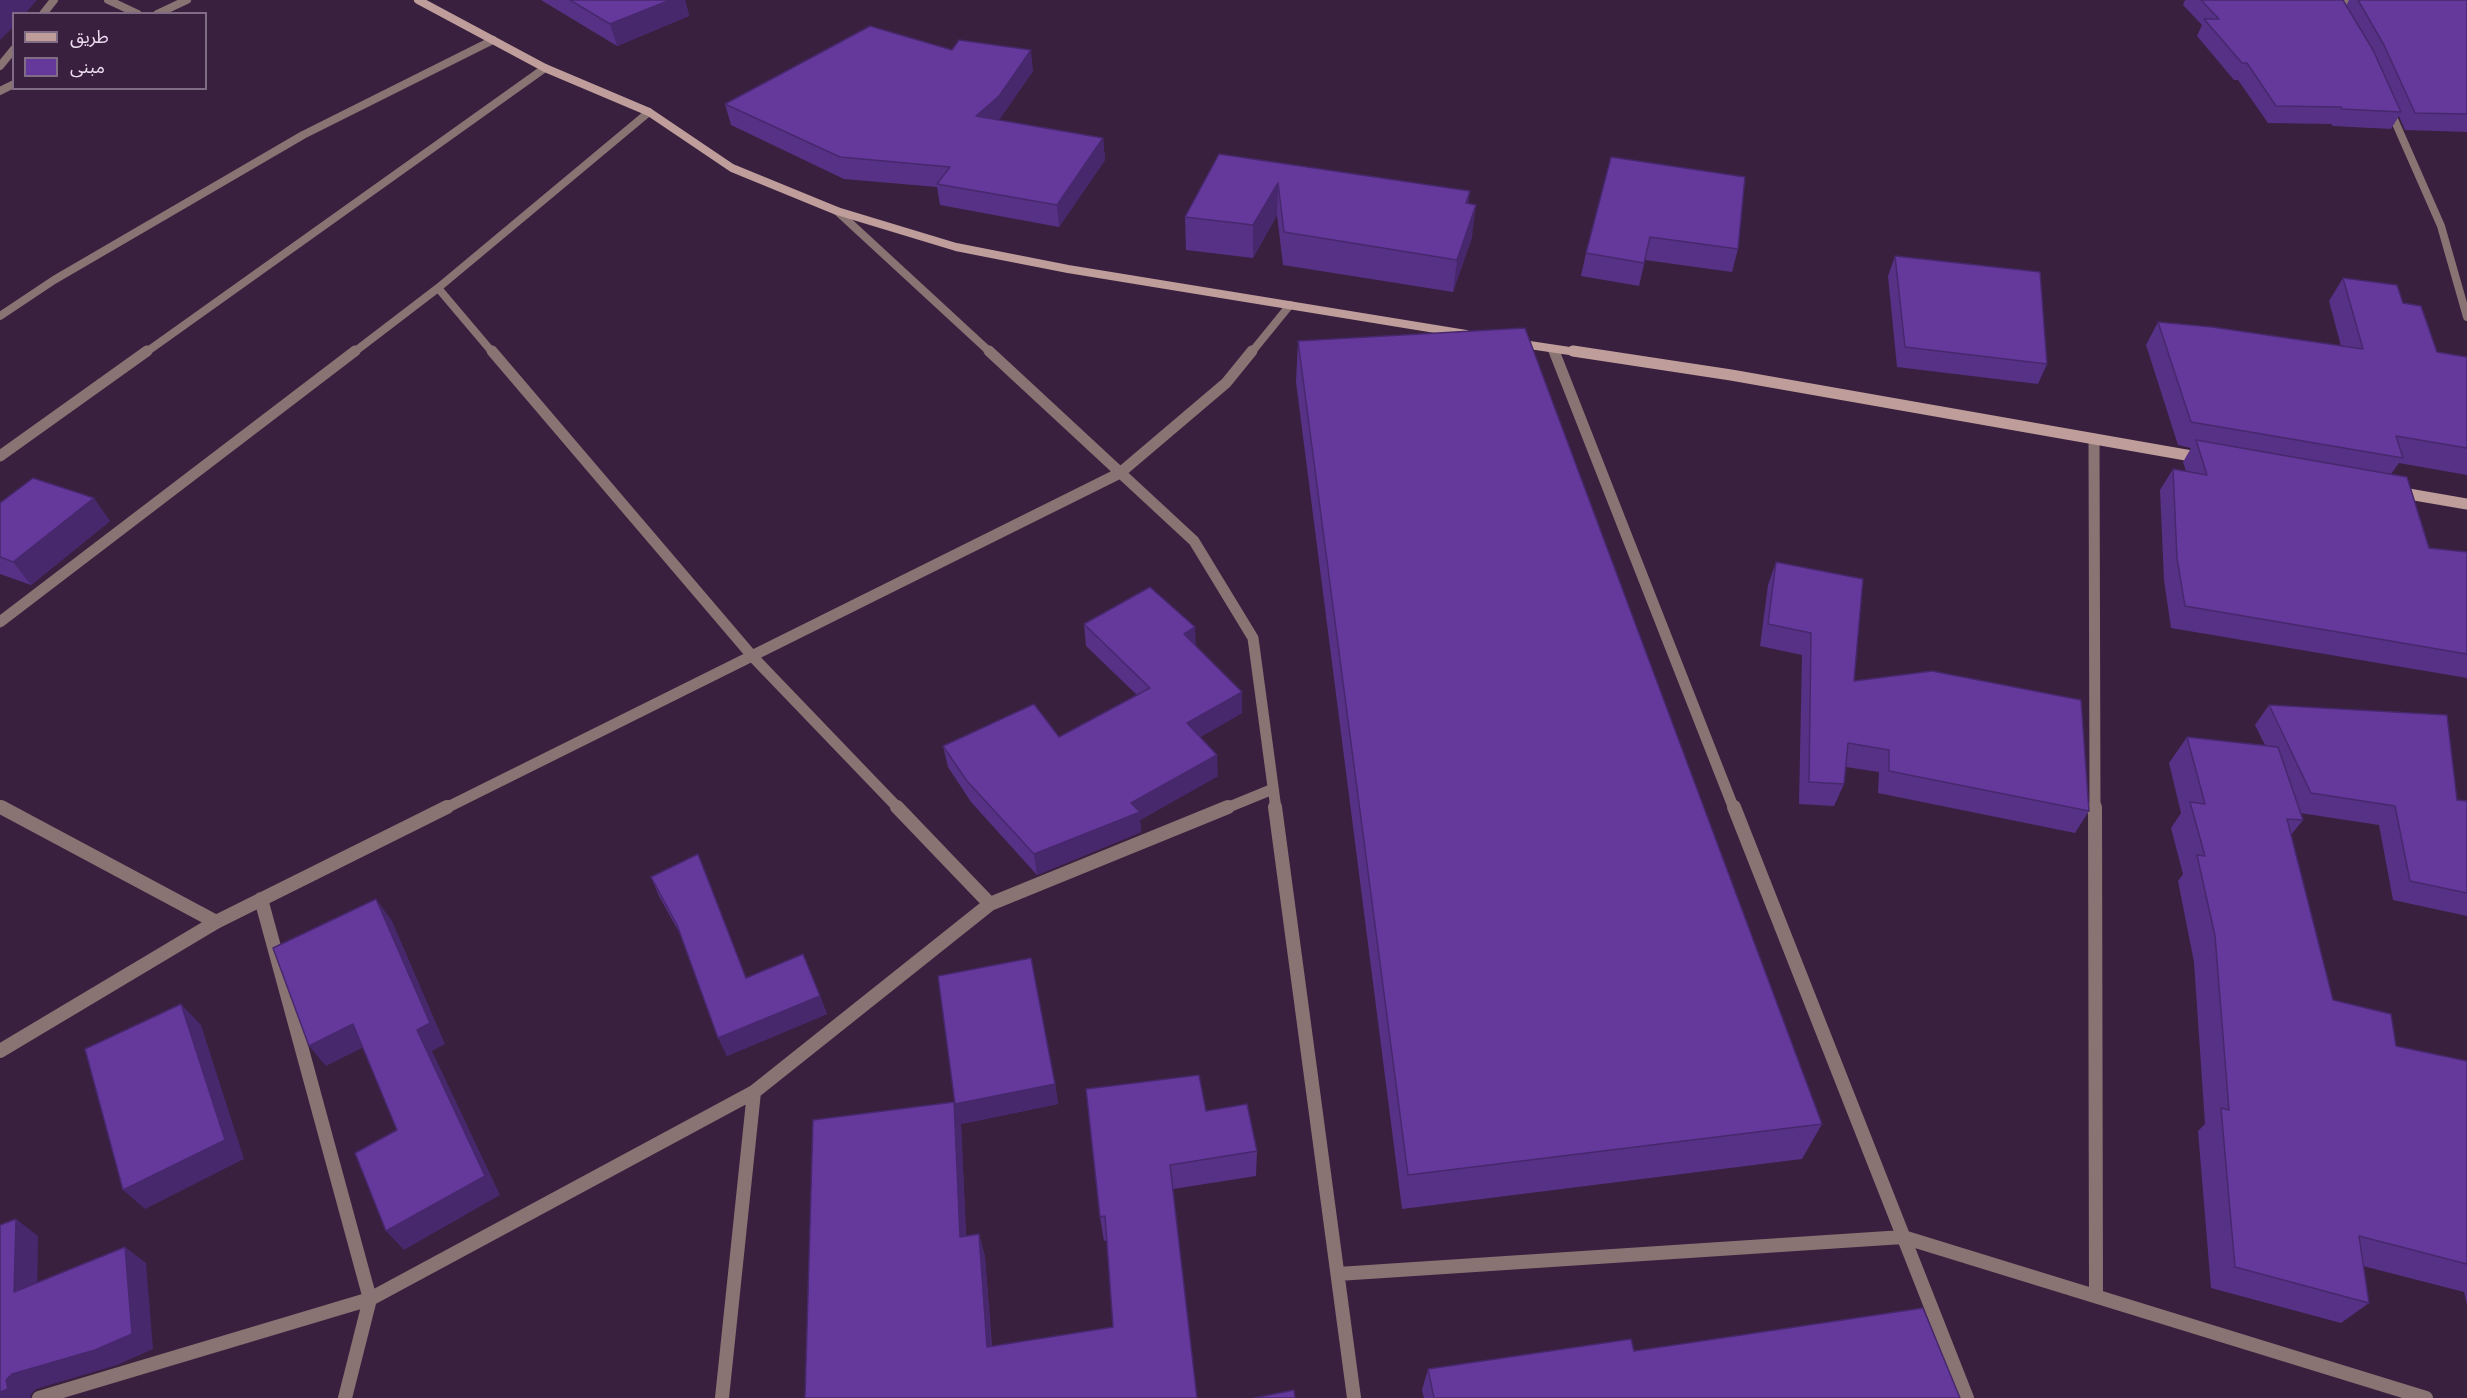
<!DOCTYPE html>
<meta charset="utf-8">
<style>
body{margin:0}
#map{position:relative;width:2467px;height:1398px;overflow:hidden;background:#39203e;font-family:Literata,"Noto Sans Arabic",serif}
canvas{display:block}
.legend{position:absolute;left:12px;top:12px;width:195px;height:78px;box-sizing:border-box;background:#39203e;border:2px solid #816c85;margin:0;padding:8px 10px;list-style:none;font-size:18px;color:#edddf0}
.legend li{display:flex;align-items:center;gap:12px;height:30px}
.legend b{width:30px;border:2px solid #816c85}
</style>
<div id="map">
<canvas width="2467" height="1398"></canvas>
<ul class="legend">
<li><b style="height:8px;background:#bf9d9b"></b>طريق</li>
<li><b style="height:16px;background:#65399c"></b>مبنى</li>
</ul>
</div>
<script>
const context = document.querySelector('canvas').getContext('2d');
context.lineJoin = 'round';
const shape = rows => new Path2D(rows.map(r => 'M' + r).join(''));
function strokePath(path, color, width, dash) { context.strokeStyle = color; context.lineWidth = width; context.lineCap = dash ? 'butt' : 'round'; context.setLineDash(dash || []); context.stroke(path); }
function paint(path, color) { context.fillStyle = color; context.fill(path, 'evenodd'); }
strokePath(shape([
 [108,0,138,14],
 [2299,0,2364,3],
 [43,14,54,0],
 [157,14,187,0],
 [0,66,14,49],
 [0,91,14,84],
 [2390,110,2441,226,2467,317],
 [837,211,991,353],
 [438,288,493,353],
 [0,316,54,280,303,135,493,40],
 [1553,349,1555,353],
 [145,353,545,68],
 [353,353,438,288,649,112],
 [1251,353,1290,305]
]), '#897473', 8);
strokePath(shape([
 [492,351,753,657,899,809],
 [989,351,1194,541,1253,638,1276,809],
 [1554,351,1734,809],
 [2094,439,2095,809],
 [0,456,147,351],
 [0,622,355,351],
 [0,807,3,809],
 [444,809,1120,473,1226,383,1252,351],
 [1224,809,1273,789]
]), '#897473', 11);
strokePath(shape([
 [1,807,216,922],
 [897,807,990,904],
 [1275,807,1354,1398],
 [1734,807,1967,1398],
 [2095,807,2096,1296],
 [261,899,370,1299,345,1398],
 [0,1051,216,922,447,807],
 [1338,1274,1903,1237,2426,1398],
 [39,1398,370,1299,754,1092,990,904,1228,807],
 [722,1398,754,1092]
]), '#897473', 14);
strokePath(shape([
 [418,0,545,68,649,112,732,168,837,211,956,247,1068,269,1466,334],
 [1516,343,1583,353]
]), '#bf9d9b', 8);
strokePath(shape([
 [1573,351,1731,375,2203,458],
 [2397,492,2467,504]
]), '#bf9d9b', 11);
paint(shape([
 [541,0,685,0,689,16,617,46],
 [2185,0,2343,0,2346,6,2349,0,2467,0,2467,132,2405,130,2399,116,2391,129,2333,126,2331,124,2268,123,2238,80,2234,80,2197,36,2202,25,2183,5],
 [952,50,1033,71,1001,117,998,120,1103,138,1105,160,1059,227,940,205,937,187,844,179,731,125,725,104],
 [1219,154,1469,204,1472,237,1453,292,1283,265,1277,215,1253,258,1186,250,1185,217],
 [1611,157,1738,249,1732,272,1645,260,1639,286,1581,276,1586,253],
 [1895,256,2047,364,2038,384,1897,367,1888,276],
 [2343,278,2403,303,2437,352,2467,357,2467,475,2399,463,2391,474,2429,548,2467,552,2467,678,2171,628,2164,580,2160,490,2173,469,2186,471,2183,462,2191,448,2178,445,2146,345,2158,322,2341,346,2329,301],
 [1298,341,1822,1124,1802,1159,1402,1209,1296,382],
 [0,503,110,521,31,585,0,574],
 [1776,562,1854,681,2089,811,2075,833,1878,793,1879,772,1846,767,1844,784,1834,806,1799,804,1802,655,1760,646,1768,585],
 [1084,624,1195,646,1242,713,1200,737,1218,776,1140,820,1141,832,1037,875,971,802,948,767,943,746,1059,737,1137,695,1086,646],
 [2269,705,2457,800,2467,801,2467,916,2393,900,2379,825,2300,813,2303,820,2291,835,2333,1000,2396,1046,2467,1061,2467,1305,2464,1292,2363,1266,2369,1303,2341,1323,2211,1288,2198,1131,2205,1124,2194,962,2178,881,2183,874,2171,828,2181,813,2169,763,2187,737,2265,745,2255,725],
 [698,854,746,978,820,996,827,1014,727,1056,680,934,659,896,651,877],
 [1055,1084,1058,1104,961,1124,966,1236,979,1234,985,1257,992,1347,1113,1327,1107,1240,1104,1241,1100,1217,1206,1111,1257,1151,1256,1176,1173,1189,1197,1398,805,1398,954,1102],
 [1634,1351,1960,1398,1424,1398,1422,1390,1428,1369]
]), '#573186');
paint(shape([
 [0,0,37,0,25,14,14,14,14,26,0,40],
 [670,0,685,0,689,16,617,46,610,24],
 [1031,50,1033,71,1001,117,979,137,976,116],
 [1103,138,1105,160,1059,227,1057,205],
 [1278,183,1277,215,1253,258,1253,225],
 [1470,191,1466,224,1466,203],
 [1476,205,1472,237,1453,292,1457,260],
 [94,498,110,521,31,585,13,562],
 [1195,627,1196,648,1184,634],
 [1242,692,1242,713,1188,744,1187,723],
 [1217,755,1218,776,1140,820,1141,832,1037,875,1034,854,1131,803],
 [698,854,706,873,753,996,746,978],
 [376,899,392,921,445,1044,432,1051,500,1195,404,1250,386,1231,417,1030],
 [820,996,827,1014,727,1056,718,1038],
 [181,1004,201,1025,244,1159,145,1209,123,1190],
 [353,1024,370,1044,326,1066,309,1046],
 [1055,1084,1058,1104,961,1124,967,1260,960,1237,954,1102],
 [16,1219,38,1236,37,1308,14,1292],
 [979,1234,985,1257,993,1369,987,1347],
 [125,1247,146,1263,153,1349,117,1365,36,1389,30,1395,31,1398,0,1398,0,1392,6,1380]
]), '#47286d');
const building = shape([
 [570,0,670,0,610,24,570,0],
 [2201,0,2343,0,2373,50,2401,112,2342,109,2341,107,2276,106,2247,63,2242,63,2204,19,2219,19,2201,0],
 [2358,0,2467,0,2467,114,2415,113,2384,45,2358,0],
 [870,26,952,50,959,40,1031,50,999,96,976,116,1103,138,1057,205,937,184,950,167,840,157,725,104,870,26],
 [1219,154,1470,191,1466,203,1476,205,1457,260,1284,232,1278,183,1253,225,1185,217,1219,154],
 [1611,157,1745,177,1738,249,1650,237,1644,263,1586,253,1611,157],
 [1895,256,2040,272,2047,364,1905,347,1895,256],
 [2343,278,2397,285,2403,303,2421,306,2437,352,2467,357,2467,448,2396,436,2403,458,2191,422,2158,322,2212,327,2363,349,2343,278],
 [1525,328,1822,1124,1408,1175,1298,341,1525,328],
 [2196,440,2407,477,2429,548,2467,552,2467,654,2185,606,2177,558,2173,469,2207,475,2196,440],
 [33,478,94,498,13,562,0,557,0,503,33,478],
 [1776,562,1863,579,1854,681,1932,671,2081,700,2089,811,1889,771,1889,750,1848,743,1844,784,1809,782,1811,633,1768,624,1776,562],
 [1150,587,1195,627,1184,634,1242,692,1187,723,1217,755,1131,803,1140,812,1034,854,967,781,943,746,1034,704,1059,737,1150,688,1084,624,1150,587],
 [2269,705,2447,715,2457,800,2467,801,2467,893,2410,881,2395,806,2311,793,2269,705],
 [2187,737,2278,747,2303,820,2287,819,2333,1000,2391,1014,2396,1046,2467,1061,2467,1264,2359,1236,2369,1303,2235,1267,2221,1108,2229,1110,2215,936,2197,855,2205,856,2190,802,2205,804,2187,737],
 [698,854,746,978,803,954,820,996,718,1038,677,925,651,877,698,854],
 [376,899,430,1023,417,1030,485,1176,386,1231,355,1153,397,1130,353,1024,309,1046,273,948,376,899],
 [1031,958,1055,1084,955,1104,938,976,1031,958],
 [181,1004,225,1140,123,1190,85,1049,181,1004],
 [1199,1075,1206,1111,1247,1104,1257,1151,1170,1165,1197,1398,805,1398,813,1120,954,1102,960,1237,979,1234,987,1347,1113,1327,1105,1216,1100,1217,1086,1089,1199,1075],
 [16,1219,14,1292,125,1247,132,1334,95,1350,12,1374,6,1380,8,1389,0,1392,0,1225,16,1219],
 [1923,1308,1960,1398,1434,1398,1428,1369,1631,1339,1634,1351,1923,1308],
 [1294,1390,1295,1398,1254,1398,1294,1390]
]);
paint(building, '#65399c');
strokePath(building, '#47286d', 1.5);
</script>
